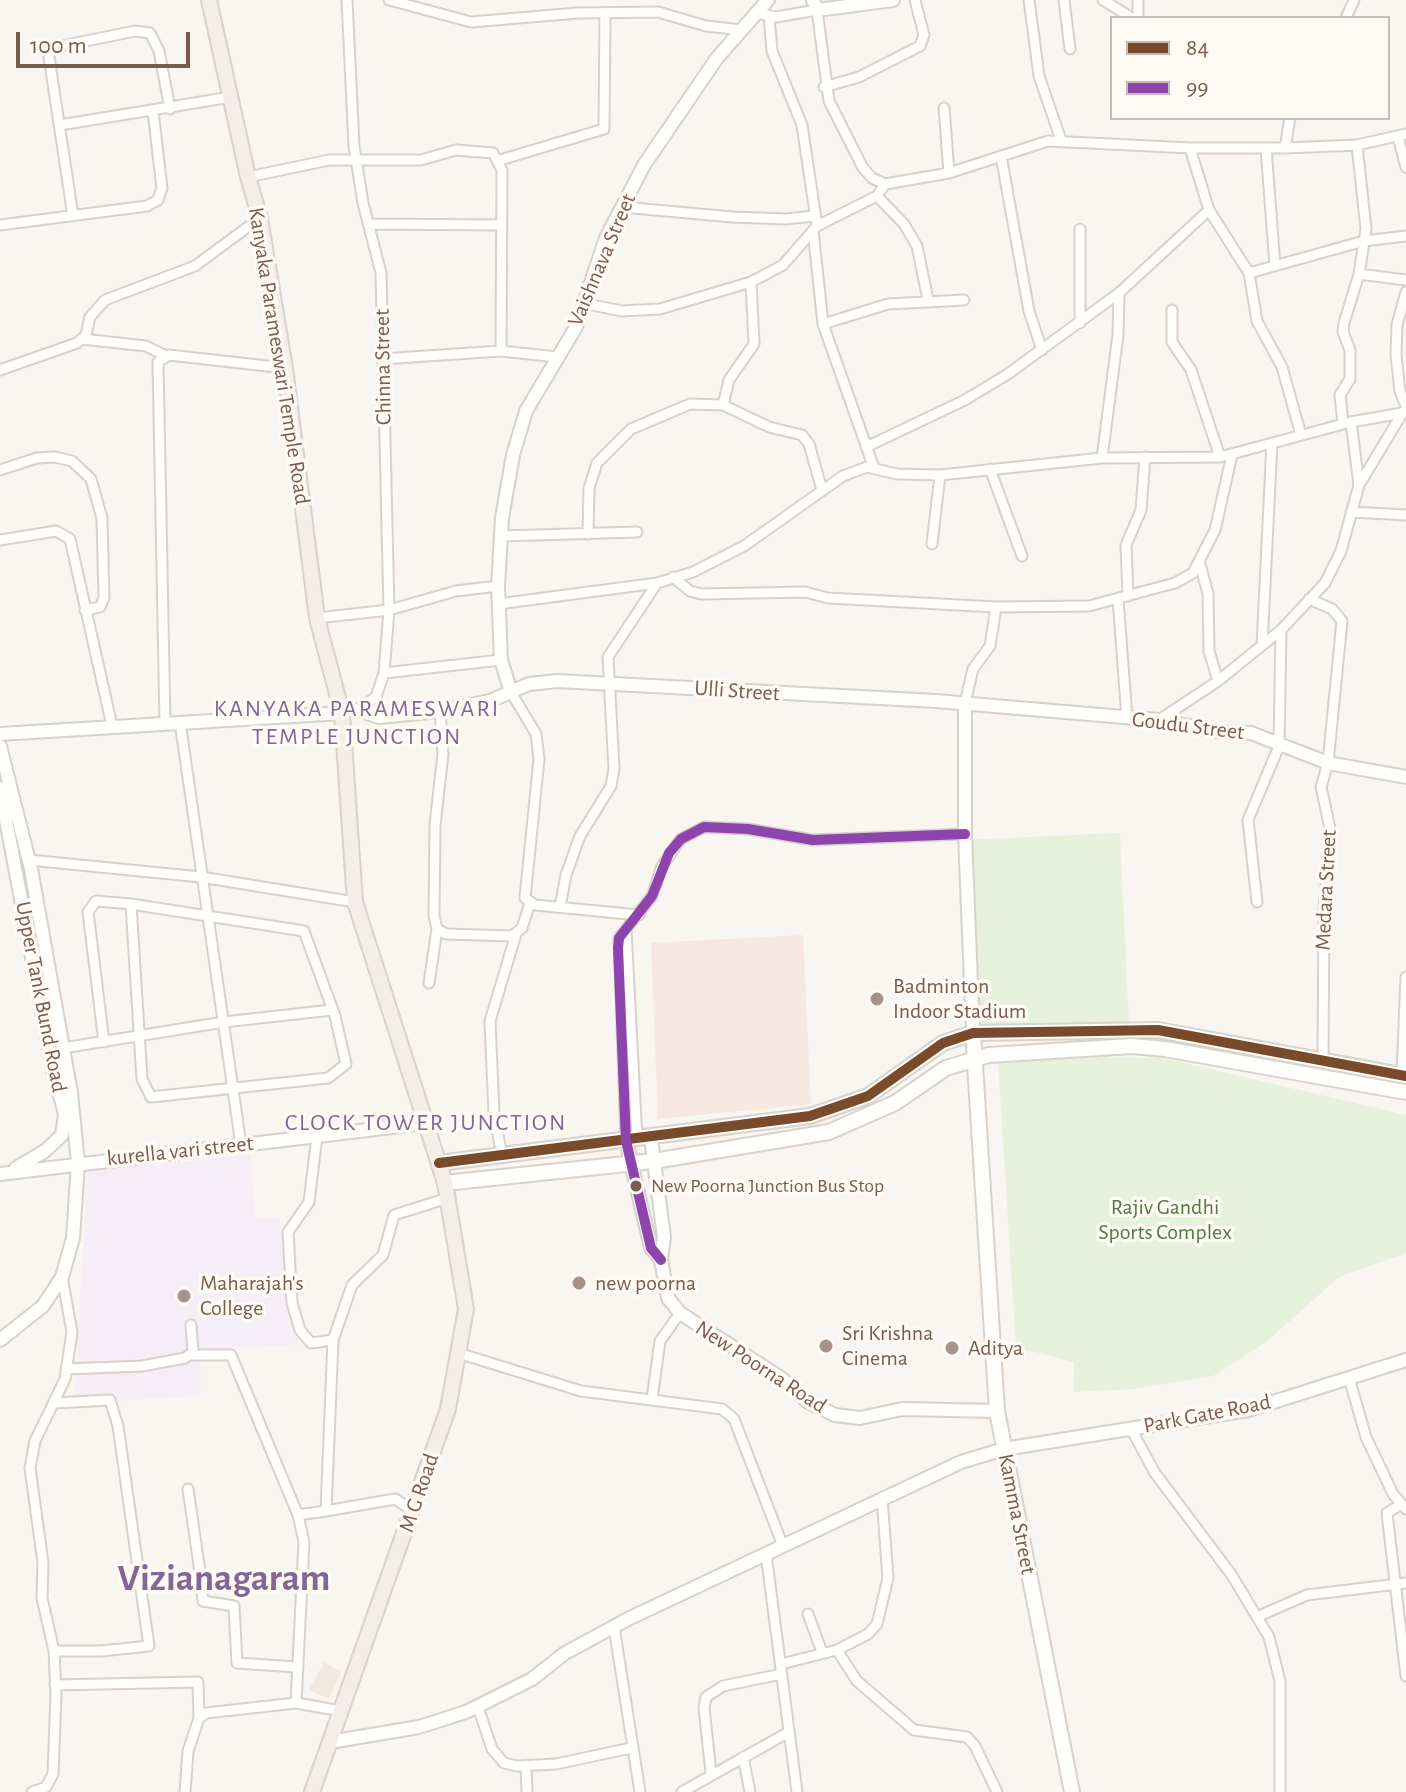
<!DOCTYPE html>
<style>
body{margin:0}
#map{position:relative;width:1406px;height:1792px;overflow:hidden;background:#f9f5f0;font-family:"Alegreya Sans",sans-serif}
canvas{display:block}
.legend{position:absolute;left:1110px;top:16px;width:280px;height:104px;box-sizing:border-box;background:#fffaf3;border:2px solid #cabbb1;margin:0;padding:10px 14px;list-style:none;font-size:24px;color:#7a5c4d}
.legend li{display:flex;align-items:center;gap:16px;height:40px}
.legend b{width:40px;border:2px solid #cabbb1}
.scale{position:absolute;left:16px;top:32px;width:174px;height:36px;box-sizing:border-box;border:4px solid #7a5c4d;border-top:0;padding-left:10px;font-size:24px;line-height:28px;white-space:nowrap;color:#7a5c4d;-webkit-text-stroke:6px #fffaf3;paint-order:stroke}
</style>
<div id="map">
<canvas width="1406" height="1792"></canvas>
<ul class="legend">
<li><b style="height:10px;background:#7a4b2a"></b>84</li>
<li><b style="height:10px;background:#8e44ad"></b>99</li>
</ul>
<div class="scale">100 m</div>
</div>
<script>
const context = document.querySelector('canvas').getContext('2d');
context.lineJoin = 'round';
function paint(path, color) { context.fillStyle = color; context.fill(path, 'evenodd'); }
const shape = rows => new Path2D(rows.map(r => 'M' + r).join(''));
function strokePath(path, color, width, dash) { context.strokeStyle = color; context.lineWidth = width; context.lineCap = dash ? 'butt' : 'round'; context.setLineDash(dash || []); context.stroke(path); }
function drawText(font, color, halo, rows, align = 'center') {
  context.font = font + ' "Alegreya Sans",sans-serif'; context.lineWidth = 7; context.setLineDash([]); context.textBaseline = 'middle'; context.strokeStyle = halo; context.fillStyle = color; for (const [text, x, y, turn = 0] of rows) {
    context.save(); context.translate(x, y); context.rotate((+turn || 0) * Math.PI / 180); context.textAlign = isNaN(turn) ? turn : align; if (halo) context.strokeText(text, 0, 0); context.fillText(text, 0, 0); context.restore();
  }
}
paint(shape([
 [324,1662,341,1672,329,1699,309,1690]
]), '#f2e8de');
paint(shape([
 [803,935,811,1104,658,1119,651,943]
]), '#f6e8e1');
paint(shape([
 [251,1155,255,1218,280,1217,288,1314,299,1344,201,1352,200,1396,74,1403,88,1170]
]), '#f6eef6');
paint(shape([
 [1120,833,1129,1026,970,1032,962,840],
 [1080,1057,1163,1058,1406,1115,1406,1253,1339,1277,1266,1342,1213,1376,1132,1389,1073,1392,1074,1362,1016,1347,998,1062]
]), '#e7f0db');
const minor = shape([
 [389,0,471,22,578,13,658,12,706,26,742,30],
 [1029,0,1039,76,1061,140],
 [1064,0,1070,49],
 [1103,0,1132,18],
 [757,13,776,17,817,10,829,101,863,168,872,178,885,184,949,173,1048,141,1190,148,1285,148,1357,145,1406,134],
 [769,17,772,51,802,125,817,226],
 [1138,18,1138,0],
 [1346,18,1354,0],
 [824,87,859,77,920,46,924,35,915,0],
 [944,108,949,173],
 [60,125,231,97],
 [1398,137,1406,167],
 [1190,148,1209,210,1249,273,1257,321,1282,367,1301,435],
 [1266,148,1275,266],
 [1285,148,1290,118],
 [1001,156,1029,311,1042,350],
 [500,160,604,129,605,13],
 [248,177,329,160,421,160,456,150,493,153,502,170,501,351],
 [877,196,904,224,917,246,928,300],
 [622,207,732,217,786,219,814,216],
 [73,216,49,57,52,48,135,31,150,33,159,51,170,109],
 [370,224,502,225],
 [0,225,147,206,158,200,162,188,153,111],
 [813,230,823,324,874,468],
 [1249,273,1364,241,1406,236],
 [1359,274,1406,280],
 [1406,292,1397,325,1396,355,1400,391,1406,406],
 [587,304,622,311,660,309,751,282,783,265,817,226,877,196,885,184],
 [1172,310,1172,342,1191,370,1220,457],
 [1080,323,1080,229],
 [823,324,888,304,964,300],
 [82,339,146,346,166,356],
 [382,359,501,351,557,357],
 [0,370,77,343,86,335,90,317,105,300,195,266,260,218],
 [723,405,729,380,754,344,751,282],
 [1351,422,1359,485],
 [1343,424,1340,395,1350,379,1350,350,1343,332,1344,323,1359,274,1366,229,1357,145],
 [866,447,965,400,1008,374,1119,293,1209,210],
 [1102,458,1118,335,1119,293],
 [990,469,1022,556],
 [0,470,37,458,55,457,72,461,91,479,102,518,104,598,100,607,85,610],
 [1351,512,1406,515],
 [588,534,589,488,597,463,631,429,690,404,723,405,769,427,802,435,809,444,822,490],
 [501,536,637,532],
 [0,540,56,531,70,539,112,726],
 [932,544,940,475],
 [1200,564,1208,594,1209,651,1218,681],
 [673,577,690,591,701,594,805,592,828,598,996,607,1089,606,1175,583,1193,573,1215,530,1232,455],
 [1128,596,1126,545,1141,510,1145,457],
 [1118,599,1127,718],
 [1309,599,1332,609,1342,621,1328,763,1321,787,1331,833,1324,908,1323,1060],
 [498,604,657,583,693,572,744,546,843,476,867,467,897,474,940,475,1102,458,1220,457,1351,422,1402,413],
 [317,618,389,610,456,591,498,586],
 [1262,645,1272,443],
 [384,673,501,660],
 [511,692,536,734,539,759,525,898,535,905,639,915],
 [965,703,973,669,990,646,996,607],
 [440,711,443,754,435,825,434,916,437,929,446,934,512,936,522,928,530,903],
 [342,713,357,710,376,697,384,673,389,610,381,273,363,203,354,146,347,0],
 [1159,720,1218,681,1281,630,1325,583,1341,551,1359,485,1403,412],
 [180,722,241,1145],
 [165,723,158,362,169,355,285,368],
 [29,860,201,877,355,902],
 [1257,902,1248,820,1279,746,1281,630],
 [560,907,566,875,580,836,611,786,614,769,608,657,657,583],
 [626,929,637,1140],
 [429,983,437,929],
 [104,1042,88,912,96,901,131,904,304,931,335,1016,346,1064,328,1078,151,1097,142,1079,131,904],
 [63,1048,224,1022,332,1010],
 [1402,1075,1406,977],
 [317,1136,309,1202,288,1232,292,1303,300,1330,311,1343,333,1340,352,1285,383,1255,394,1215,448,1198],
 [626,1141,619,938,652,896,662,866,681,839,704,827,748,829,813,840,965,834],
 [502,1156,494,1114,490,1021,516,934],
 [458,1353,581,1391,722,1409,734,1419,783,1546],
 [189,1355,231,1355,298,1515,304,1542,296,1703],
 [66,1369,142,1366,185,1358,193,1352,191,1325],
 [1349,1378,1366,1437,1393,1494,1406,1509],
 [652,1399,660,1341,680,1313],
 [1131,1429,1155,1473,1231,1574,1269,1637,1280,1681,1280,1792],
 [1400,1505,1387,1513,1406,1676],
 [326,1511,395,1499,413,1511],
 [298,1515,326,1511,333,1340],
 [766,1554,797,1792],
 [201,1579,203,1601,234,1606,237,1663,296,1667],
 [142,1580,201,1579,188,1489],
 [808,1614,822,1652],
 [1259,1616,1307,1595,1406,1583],
 [614,1627,640,1792],
 [837,1650,857,1681,914,1730,967,1737,975,1746,997,1792],
 [54,1651,101,1651,149,1646,118,1426,110,1400,55,1403],
 [781,1664,837,1650,868,1634,877,1624,888,1578,882,1498],
 [55,1685,198,1682,199,1718],
 [478,1707,492,1749,504,1763,517,1766,556,1764,631,1748],
 [743,1757,750,1792],
 [526,1766,527,1792],
 [711,1773,704,1708,706,1697,723,1686,782,1674],
 [32,1792,46,1787,53,1774,56,1694,54,1651,42,1598,43,1563,30,1468,35,1441,65,1379,72,1332,62,1277],
 [185,1792,188,1751,199,1718,206,1713,296,1703,341,1711],
 [682,1792,789,1732]
]);
const tertiary = shape([
 [813,0,817,10,893,0],
 [511,692,501,660,498,586,502,518,513,455,526,411,576,327,606,238,644,165,717,58,768,0],
 [965,703,965,834,973,1033],
 [357,710,379,717,440,711,490,701,529,684,557,681,936,701,1159,720,1220,732,1251,733,1328,763,1406,777],
 [0,734,342,713],
 [0,746,31,869,71,1093,78,1163,73,1238,62,1277,43,1306,0,1340],
 [0,788,54,1074,65,1114,62,1135,45,1151,16,1168],
 [651,1138,664,1237,661,1260,668,1298,680,1313,781,1378,808,1402,835,1415,860,1418,902,1409,997,1411],
 [626,1141,651,1248,661,1260],
 [0,1174,426,1123],
 [330,1742,419,1727,466,1712,532,1679,565,1653,630,1618,961,1462,1004,1449,1248,1410,1406,1360]
]);
const secondary = shape([
 [973,1033,997,1411,1072,1792],
 [439,1163,810,1116,868,1096,943,1043,973,1033,1158,1030,1406,1076],
 [445,1183,654,1161,829,1132,895,1103,946,1068,989,1055,1132,1046,1165,1049,1406,1092]
]);
const primary = shape([
 [209,0,248,177,260,218,285,368,317,618,342,713,355,902,445,1183,466,1309,448,1409,312,1792]
]);
strokePath(minor, '#d7d1cb', 13);
strokePath(tertiary, '#d7d1cb', 16);
strokePath(secondary, '#d9d2cb', 18);
strokePath(primary, '#dad1cc', 18);
strokePath(minor, '#fefefd', 9);
strokePath(tertiary, '#fefefd', 12);
strokePath(secondary, '#fefefd', 14);
strokePath(primary, '#f3eee8', 14);
strokePath(shape([
 [439,1163,810,1116,868,1096,943,1043,973,1033,1158,1030,1406,1076]
]), '#7a4b2a', 10);
strokePath(shape([
 [661,1260,651,1248,626,1141,618,948,619,938,652,896,669,853,681,839,704,827,748,829,813,840,965,834]
]), '#8e44ad', 10);
for (const [x, y, r, color] of [
 [877,999,8,"#a69286"],
 [636,1186,7,"#7a5c4d"],
 [579,1283,8,"#a69286"],
 [184,1296,8,"#a69286"],
 [826,1346,8,"#a69286"],
 [952,1348,8,"#a69286"]
]) { const dot = new Path2D(); dot.arc(x, y, r, 0, 2 * Math.PI); context.fillStyle = color; context.fill(dot); strokePath(dot, '#fffaf3', 3); }
drawText('20px', '#7a5c4d', '#fffaf3', [
 ["New Poorna Junction Bus Stop",651,1186]
], 'left');
drawText('22px', '#7a5c4d', '#fffaf3', [
 ["Vaishnava Street",602,260,-67],
 ["Kanyaka Parameswari Temple Road",279,356,81],
 ["Chinna Street",383,367,-91],
 ["Ulli Street",737,691,4],
 ["Goudu Street",1188,726,7],
 ["Medara Street",1326,890,-87],
 ["Upper Tank Bund Road",41,997,79],
 ["kurella vari street",180,1151,-6],
 ["New Poorna Road",761,1367,33],
 ["Park Gate Road",1207,1414,-11],
 ["M G Road",419,1493,-71],
 ["Kamma Street",1017,1514,79]
]);
drawText('22px', '#7a5c4d', '#fffaf3', [
 ["Badminton",893,986],
 ["Indoor Stadium",893,1011],
 ["Maharajah's",200,1283],
 ["College",200,1308],
 ["new poorna",595,1283],
 ["Sri Krishna",842,1333],
 ["Cinema",842,1358],
 ["Aditya",968,1348]
], 'left');
drawText('22px', '#537a41', '#fffaf3', [
 ["Rajiv Gandhi",1165,1207],
 ["Sports Complex",1165,1232]
]);
context.letterSpacing = '2px';
drawText('24px', '#846695', '#fffaf3', [
 ["KANYAKA PARAMESWARI",357,709],
 ["TEMPLE JUNCTION",357,737],
 ["CLOCK TOWER JUNCTION",426,1123]
]);
context.letterSpacing = '0px';
drawText('bold 38px', '#846695', '#fffaf3', [
 ["Vizianagaram",224,1579]
]);
</script>
